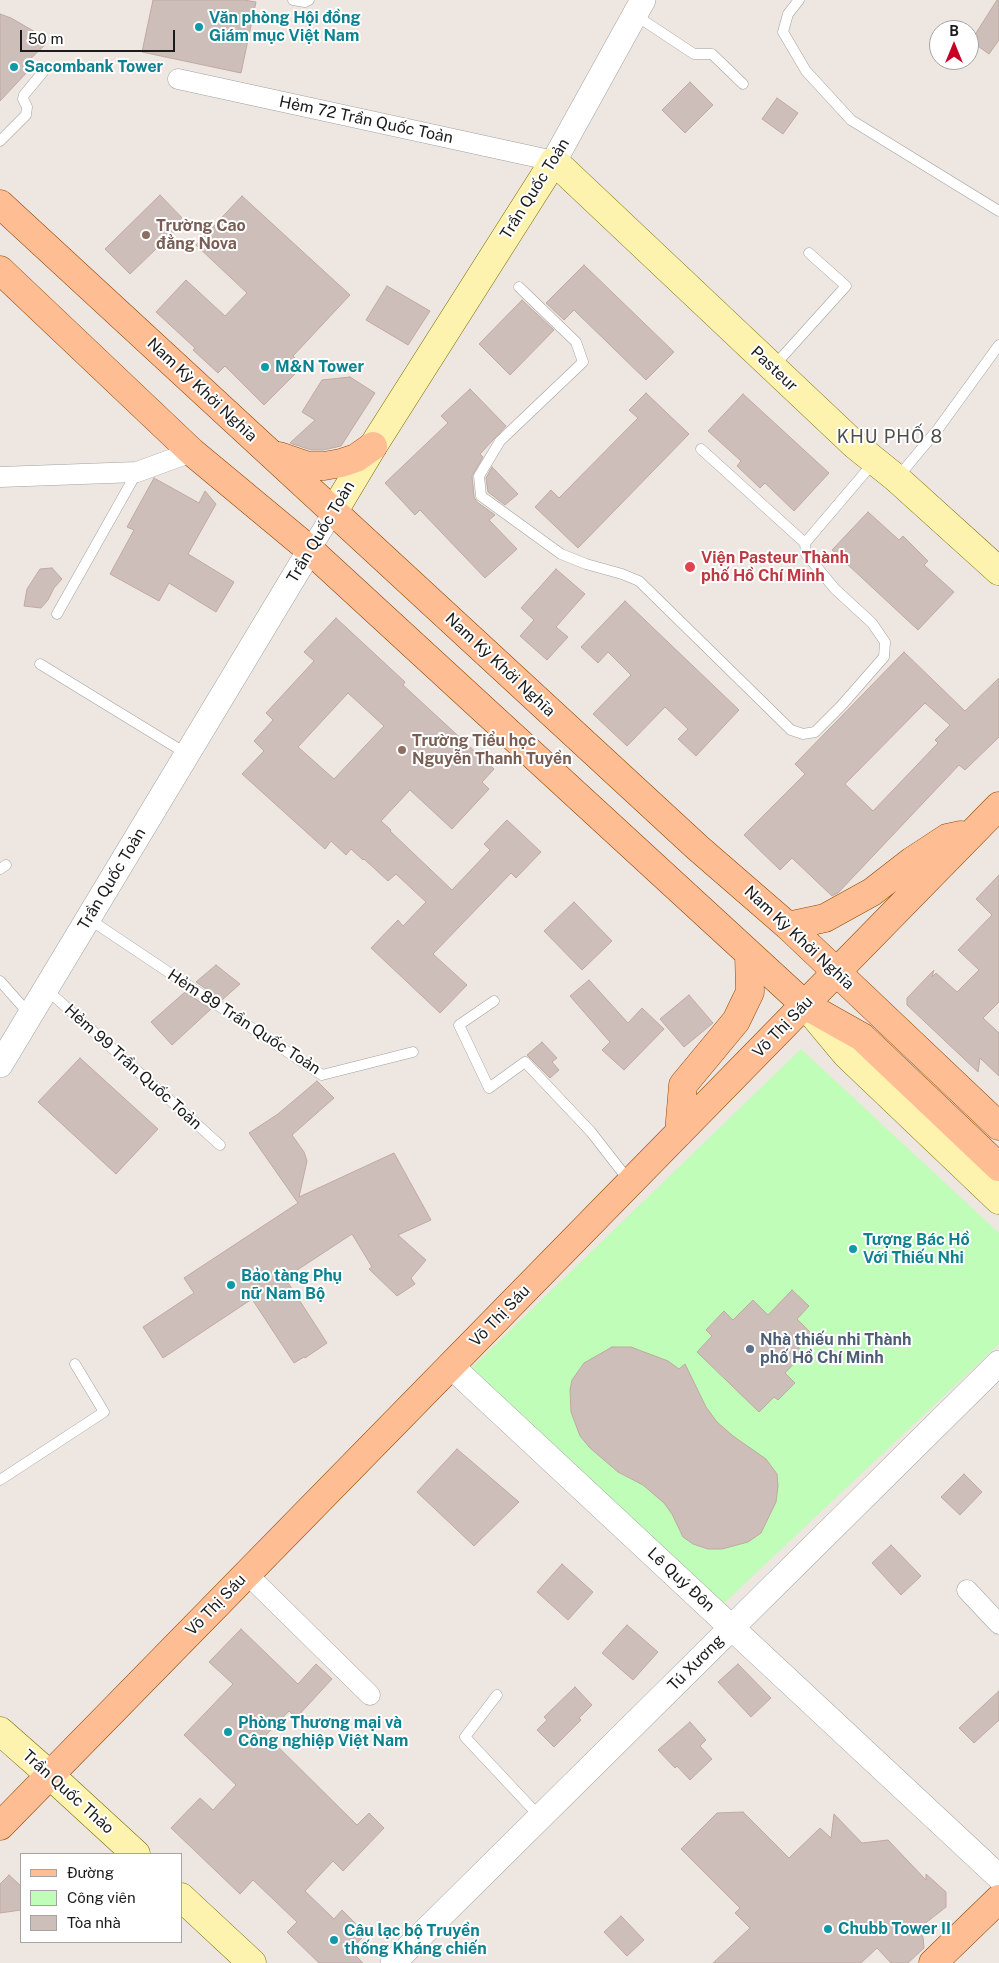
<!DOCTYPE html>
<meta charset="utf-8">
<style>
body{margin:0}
#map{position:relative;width:999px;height:1963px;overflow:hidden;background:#eee6e0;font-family:"Public Sans",sans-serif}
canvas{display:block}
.legend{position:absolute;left:20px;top:1853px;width:162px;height:90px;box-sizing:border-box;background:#fff;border:1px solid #a4a4a4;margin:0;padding:6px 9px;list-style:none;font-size:15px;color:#1b1b1b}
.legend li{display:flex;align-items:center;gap:10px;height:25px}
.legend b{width:25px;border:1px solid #a4a4a4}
.north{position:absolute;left:929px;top:20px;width:50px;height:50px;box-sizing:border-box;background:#fff;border:1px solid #a4a4a4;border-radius:50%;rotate:0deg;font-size:14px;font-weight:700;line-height:20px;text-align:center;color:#1b1b1b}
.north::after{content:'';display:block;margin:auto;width:18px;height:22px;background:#c60025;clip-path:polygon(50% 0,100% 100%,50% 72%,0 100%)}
.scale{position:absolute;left:20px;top:30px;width:155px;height:22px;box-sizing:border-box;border:2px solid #1b1b1b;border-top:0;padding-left:6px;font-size:15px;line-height:18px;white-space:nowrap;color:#1b1b1b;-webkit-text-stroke:4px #fff;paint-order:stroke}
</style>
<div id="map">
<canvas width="999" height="1963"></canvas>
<ul class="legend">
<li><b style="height:6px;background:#ffbd93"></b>Đường</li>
<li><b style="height:14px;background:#bffdb8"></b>Công viên</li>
<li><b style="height:14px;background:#cebeb9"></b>Tòa nhà</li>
</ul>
<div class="north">B</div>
<div class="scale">50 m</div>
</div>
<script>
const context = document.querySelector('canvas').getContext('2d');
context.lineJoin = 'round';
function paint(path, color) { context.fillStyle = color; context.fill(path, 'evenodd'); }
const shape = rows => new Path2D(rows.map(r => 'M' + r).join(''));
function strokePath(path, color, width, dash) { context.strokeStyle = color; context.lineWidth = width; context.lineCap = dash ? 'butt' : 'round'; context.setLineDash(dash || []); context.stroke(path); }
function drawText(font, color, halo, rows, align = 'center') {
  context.font = font + ' "Public Sans",sans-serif'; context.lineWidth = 4; context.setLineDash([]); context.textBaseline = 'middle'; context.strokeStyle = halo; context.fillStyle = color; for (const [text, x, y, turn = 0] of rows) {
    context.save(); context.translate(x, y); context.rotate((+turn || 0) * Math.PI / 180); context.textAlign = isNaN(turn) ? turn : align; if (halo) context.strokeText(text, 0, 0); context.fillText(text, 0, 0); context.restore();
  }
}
paint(shape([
 [801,1049,999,1233,999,1344,722,1605,470,1369]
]), '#bffdb8');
const building = shape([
 [153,0,244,0,256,2,241,73,142,52,153,0],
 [997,0,999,0,999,40,989,54,971,41,997,0],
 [0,14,11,18,37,33,47,43,24,65,30,69,0,101,0,14],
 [690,82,713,105,685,133,662,110,690,82],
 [777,98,798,113,783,134,762,119,777,98],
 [160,195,185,221,130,274,105,249,160,195],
 [242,196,350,295,293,356,303,366,264,405,225,366,218,373,193,350,195,348,156,312,186,280,225,316,247,293,196,245,242,196],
 [584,265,674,352,646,380,574,310,564,320,546,303,584,265],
 [387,286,430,311,408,345,366,320,387,286],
 [522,300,554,330,510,375,479,344,522,300],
 [350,377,375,393,341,446,323,450,311,450,290,443,315,420,302,412,322,380,350,377],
 [470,389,506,426,480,454,483,457,472,476,474,497,477,502,495,515,489,520,517,549,485,578,420,510,415,515,385,483,448,423,441,416,470,389],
 [646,393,689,434,578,548,535,507,551,490,559,498,638,418,629,410,646,393],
 [743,394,829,473,794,511,765,483,760,488,737,466,741,461,708,431,743,394],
 [492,467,518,494,505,505,488,492,486,478,492,467],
 [154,478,199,503,205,491,216,504,188,554,234,582,216,612,169,583,159,601,110,574,134,530,127,527,154,478],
 [868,512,899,540,903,536,928,561,924,565,954,592,918,630,832,550,868,512],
 [52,568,62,579,54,588,48,600,41,608,24,606,27,589,40,569,52,568],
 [556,569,585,594,556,627,568,637,547,660,520,636,534,620,521,608,556,569],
 [625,601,739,710,696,756,678,739,688,729,665,707,627,746,593,714,631,675,608,652,598,663,581,647,625,601],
 [336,618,405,682,403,685,494,769,482,782,489,789,452,829,410,790,381,821,391,830,390,831,452,890,490,850,484,844,507,820,541,852,516,878,511,873,433,954,467,985,440,1013,371,948,398,920,403,926,426,902,396,874,388,881,364,859,363,860,351,849,346,855,331,841,325,849,242,774,264,751,254,741,273,720,266,713,314,661,304,652,336,618],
 [348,693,384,726,334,779,298,747,348,693],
 [904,652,965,711,999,678,999,737,965,770,959,765,838,893,832,896,792,858,780,870,744,835,805,774,795,764,904,652],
 [925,703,950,725,935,740,938,743,873,811,845,784,925,703],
 [999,875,999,1002,983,1018,999,1033,999,1076,980,1058,978,1072,907,1005,907,998,934,970,932,977,936,973,957,992,979,970,958,950,992,915,976,899,999,875],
 [574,902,612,941,582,970,544,931,574,902],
 [216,965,240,984,222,1000,196,982,216,965],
 [589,980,628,1023,642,1008,664,1029,624,1070,602,1050,610,1042,570,996,589,980],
 [185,992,211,1009,172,1045,151,1022,185,992],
 [689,995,713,1023,684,1047,660,1019,689,995],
 [542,1042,557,1058,552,1062,559,1070,550,1078,527,1055,542,1042],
 [80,1058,158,1129,116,1174,38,1102,80,1058],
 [317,1081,334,1098,292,1135,304,1152,307,1161,299,1197,394,1153,431,1220,398,1235,426,1260,411,1278,415,1284,397,1296,369,1269,372,1267,352,1234,285,1278,327,1343,305,1358,304,1357,294,1363,252,1299,163,1358,143,1327,194,1293,184,1278,298,1203,249,1133,278,1114,317,1081],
 [792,1290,809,1306,797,1319,811,1333,797,1346,804,1353,785,1373,795,1383,778,1400,774,1397,759,1412,697,1352,712,1336,706,1330,724,1311,733,1320,753,1300,768,1315,792,1290],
 [612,1347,631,1347,668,1361,679,1369,685,1364,706,1407,717,1422,733,1436,766,1459,777,1474,778,1486,776,1502,761,1533,748,1542,722,1549,708,1549,693,1544,683,1537,672,1514,664,1503,643,1485,618,1472,590,1448,580,1436,571,1412,570,1390,572,1380,584,1363,612,1347],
 [457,1449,519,1502,474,1546,417,1492,457,1449],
 [964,1474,982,1492,960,1515,941,1497,964,1474],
 [891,1545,921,1576,901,1595,872,1563,891,1545],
 [562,1564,593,1592,568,1620,537,1592,562,1564],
 [627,1625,658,1652,633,1680,602,1653,627,1625],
 [241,1629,298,1684,316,1664,332,1679,296,1718,289,1711,266,1735,357,1825,369,1813,384,1828,343,1871,333,1861,305,1891,334,1919,342,1910,366,1934,350,1950,363,1963,319,1963,287,1932,297,1922,253,1880,240,1894,171,1828,200,1798,213,1810,236,1785,184,1735,233,1684,209,1662,241,1629],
 [738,1664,771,1698,751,1717,718,1682,738,1664],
 [575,1687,592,1705,579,1718,581,1720,554,1747,537,1730,547,1720,544,1717,575,1687],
 [999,1691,999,1720,974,1743,959,1728,999,1691],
 [690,1722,706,1740,700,1746,712,1759,690,1780,677,1766,675,1768,658,1750,690,1722],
 [743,1812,789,1858,820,1828,831,1838,834,1814,862,1843,888,1840,926,1880,926,1874,946,1892,946,1907,923,1925,923,1928,916,1928,923,1937,924,1948,908,1963,891,1963,877,1948,861,1963,713,1963,750,1928,735,1913,740,1908,681,1849,717,1813,743,1812],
 [9,1875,21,1886,21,1910,0,1913,0,1884,9,1875],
 [621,1916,644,1940,627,1956,604,1932,621,1916]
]);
paint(building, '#cebeb9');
strokePath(building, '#c0a9a1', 1);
const service = shape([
 [293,0,305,2,309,0],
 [799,0,788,14,783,32,806,71,851,120,999,211],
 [635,15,694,54,712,54,743,84],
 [0,141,26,115,27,107,23,99,24,95,43,72],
 [519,287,576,342,583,362,500,441,479,476,481,496,561,554,586,564,622,574,639,581,791,730,803,734,815,732,841,706,884,657,885,642,872,623,835,589,806,554,805,543,874,462],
 [773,367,846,286,809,253],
 [701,449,805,543],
 [898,477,938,429,999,345],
 [57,614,137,472],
 [40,664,187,754],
 [0,869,6,865],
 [89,919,322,1075,413,1052],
 [0,981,30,1015],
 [47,990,220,1145],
 [494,1001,459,1025,489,1088,525,1062,591,1132,630,1182],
 [0,1480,104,1412,75,1364],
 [497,1695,465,1737,540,1817]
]);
const minor = shape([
 [178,79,554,161],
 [0,477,137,472,192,452],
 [310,550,334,511],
 [247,1574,370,1695],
 [967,1590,999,1624]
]);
const tertiary = shape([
 [554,161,643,0],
 [0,1065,310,550],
 [451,1366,999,1877],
 [393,1963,999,1363]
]);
const secondary = shape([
 [334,511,373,446,554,161,855,445,896,478,999,571],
 [806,1006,846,1054,999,1200],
 [0,1731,50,1775,136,1854],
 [181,1897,252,1963]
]);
const primary = shape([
 [0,204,698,848,788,926,999,1126],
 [0,270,192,452,310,550,805,1005,862,1037,999,1167],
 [279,456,308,466,324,466,341,463,356,458,373,446],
 [788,926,825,918,872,892,912,861,947,838,961,835],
 [679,1133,683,1085,736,1021,750,992,749,954],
 [0,1826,999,806],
 [933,1963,999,1899]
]);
strokePath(service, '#a2a2a2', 11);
strokePath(minor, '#a2a2a2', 21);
strokePath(tertiary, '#a2a2a2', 26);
strokePath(secondary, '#746c00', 29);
strokePath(primary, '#924700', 29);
strokePath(service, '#fff', 10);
strokePath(minor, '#fff', 20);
strokePath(tertiary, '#fff', 25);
strokePath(secondary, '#fdf3ae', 28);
strokePath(primary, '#ffbd93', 28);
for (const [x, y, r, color] of [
 [199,27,5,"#0f9aa8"],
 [14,67,5,"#0f9aa8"],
 [146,235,5,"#8d6e63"],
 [265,367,5,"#0f9aa8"],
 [690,567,6,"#e0444e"],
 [402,750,5,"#8d6e63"],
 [853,1249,5,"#0f9aa8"],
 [231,1285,5,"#0f9aa8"],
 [750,1349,5,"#5c6f8a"],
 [228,1732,5,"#0f9aa8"],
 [828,1929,5,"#0f9aa8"],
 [334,1940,5,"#0f9aa8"]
]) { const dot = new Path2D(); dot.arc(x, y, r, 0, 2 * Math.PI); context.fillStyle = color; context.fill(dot); strokePath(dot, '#fff', 2); }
drawText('bold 16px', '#0d838f', '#fff', [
 ["Văn phòng Hội đồng",209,18],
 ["Giám mục Việt Nam",209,36],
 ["Sacombank Tower",24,67],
 ["M&N Tower",275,367],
 ["Tượng Bác Hồ",863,1240],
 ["Với Thiếu Nhi",863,1258],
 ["Bảo tàng Phụ",241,1276],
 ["nữ Nam Bộ",241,1294],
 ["Phòng Thương mại và",238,1723],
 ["Công nghiệp Việt Nam",238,1741],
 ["Chubb Tower II",838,1929],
 ["Câu lạc bộ Truyền",344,1931],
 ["thống Kháng chiến",344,1949]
], 'left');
drawText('16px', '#1b1b1b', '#fff', [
 ["Hẻm 72 Trần Quốc Toản",366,120,12],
 ["Trần Quốc Toản",535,189,-58],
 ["Pasteur",774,369,43],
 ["Nam Kỳ Khởi Nghĩa",202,390,43],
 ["Trần Quốc Toản",321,532,-59],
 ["Nam Kỳ Khởi Nghĩa",500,665,43],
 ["Trần Quốc Toản",112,879,-59],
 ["Nam Kỳ Khởi Nghĩa",799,938,43],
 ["Hẻm 89 Trần Quốc Toản",244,1022,33],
 ["Võ Thị Sáu",783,1027,-46],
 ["Hẻm 99 Trần Quốc Toản",133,1067,42],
 ["Võ Thị Sáu",500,1316,-46],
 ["Lê Quý Đôn",681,1580,43],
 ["Võ Thị Sáu",216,1605,-46],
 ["Tú Xương",696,1663,-45],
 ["Trần Quốc Thảo",68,1792,42]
]);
drawText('bold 16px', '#785e54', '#fff', [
 ["Trường Cao",156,226],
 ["đẳng Nova",156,244],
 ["Trường Tiểu học",412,741],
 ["Nguyễn Thanh Tuyền",412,759]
], 'left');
drawText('bold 16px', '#be3a42', '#fff', [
 ["Viện Pasteur Thành",701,558],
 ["phố Hồ Chí Minh",701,576]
], 'left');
drawText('bold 16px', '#4e5e75', '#fff', [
 ["Nhà thiếu nhi Thành",760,1340],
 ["phố Hồ Chí Minh",760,1358]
], 'left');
context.letterSpacing = '1px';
drawText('18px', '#4e4e4e', '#fff', [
 ["KHU PHỐ 8",890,437]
]);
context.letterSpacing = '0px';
</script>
